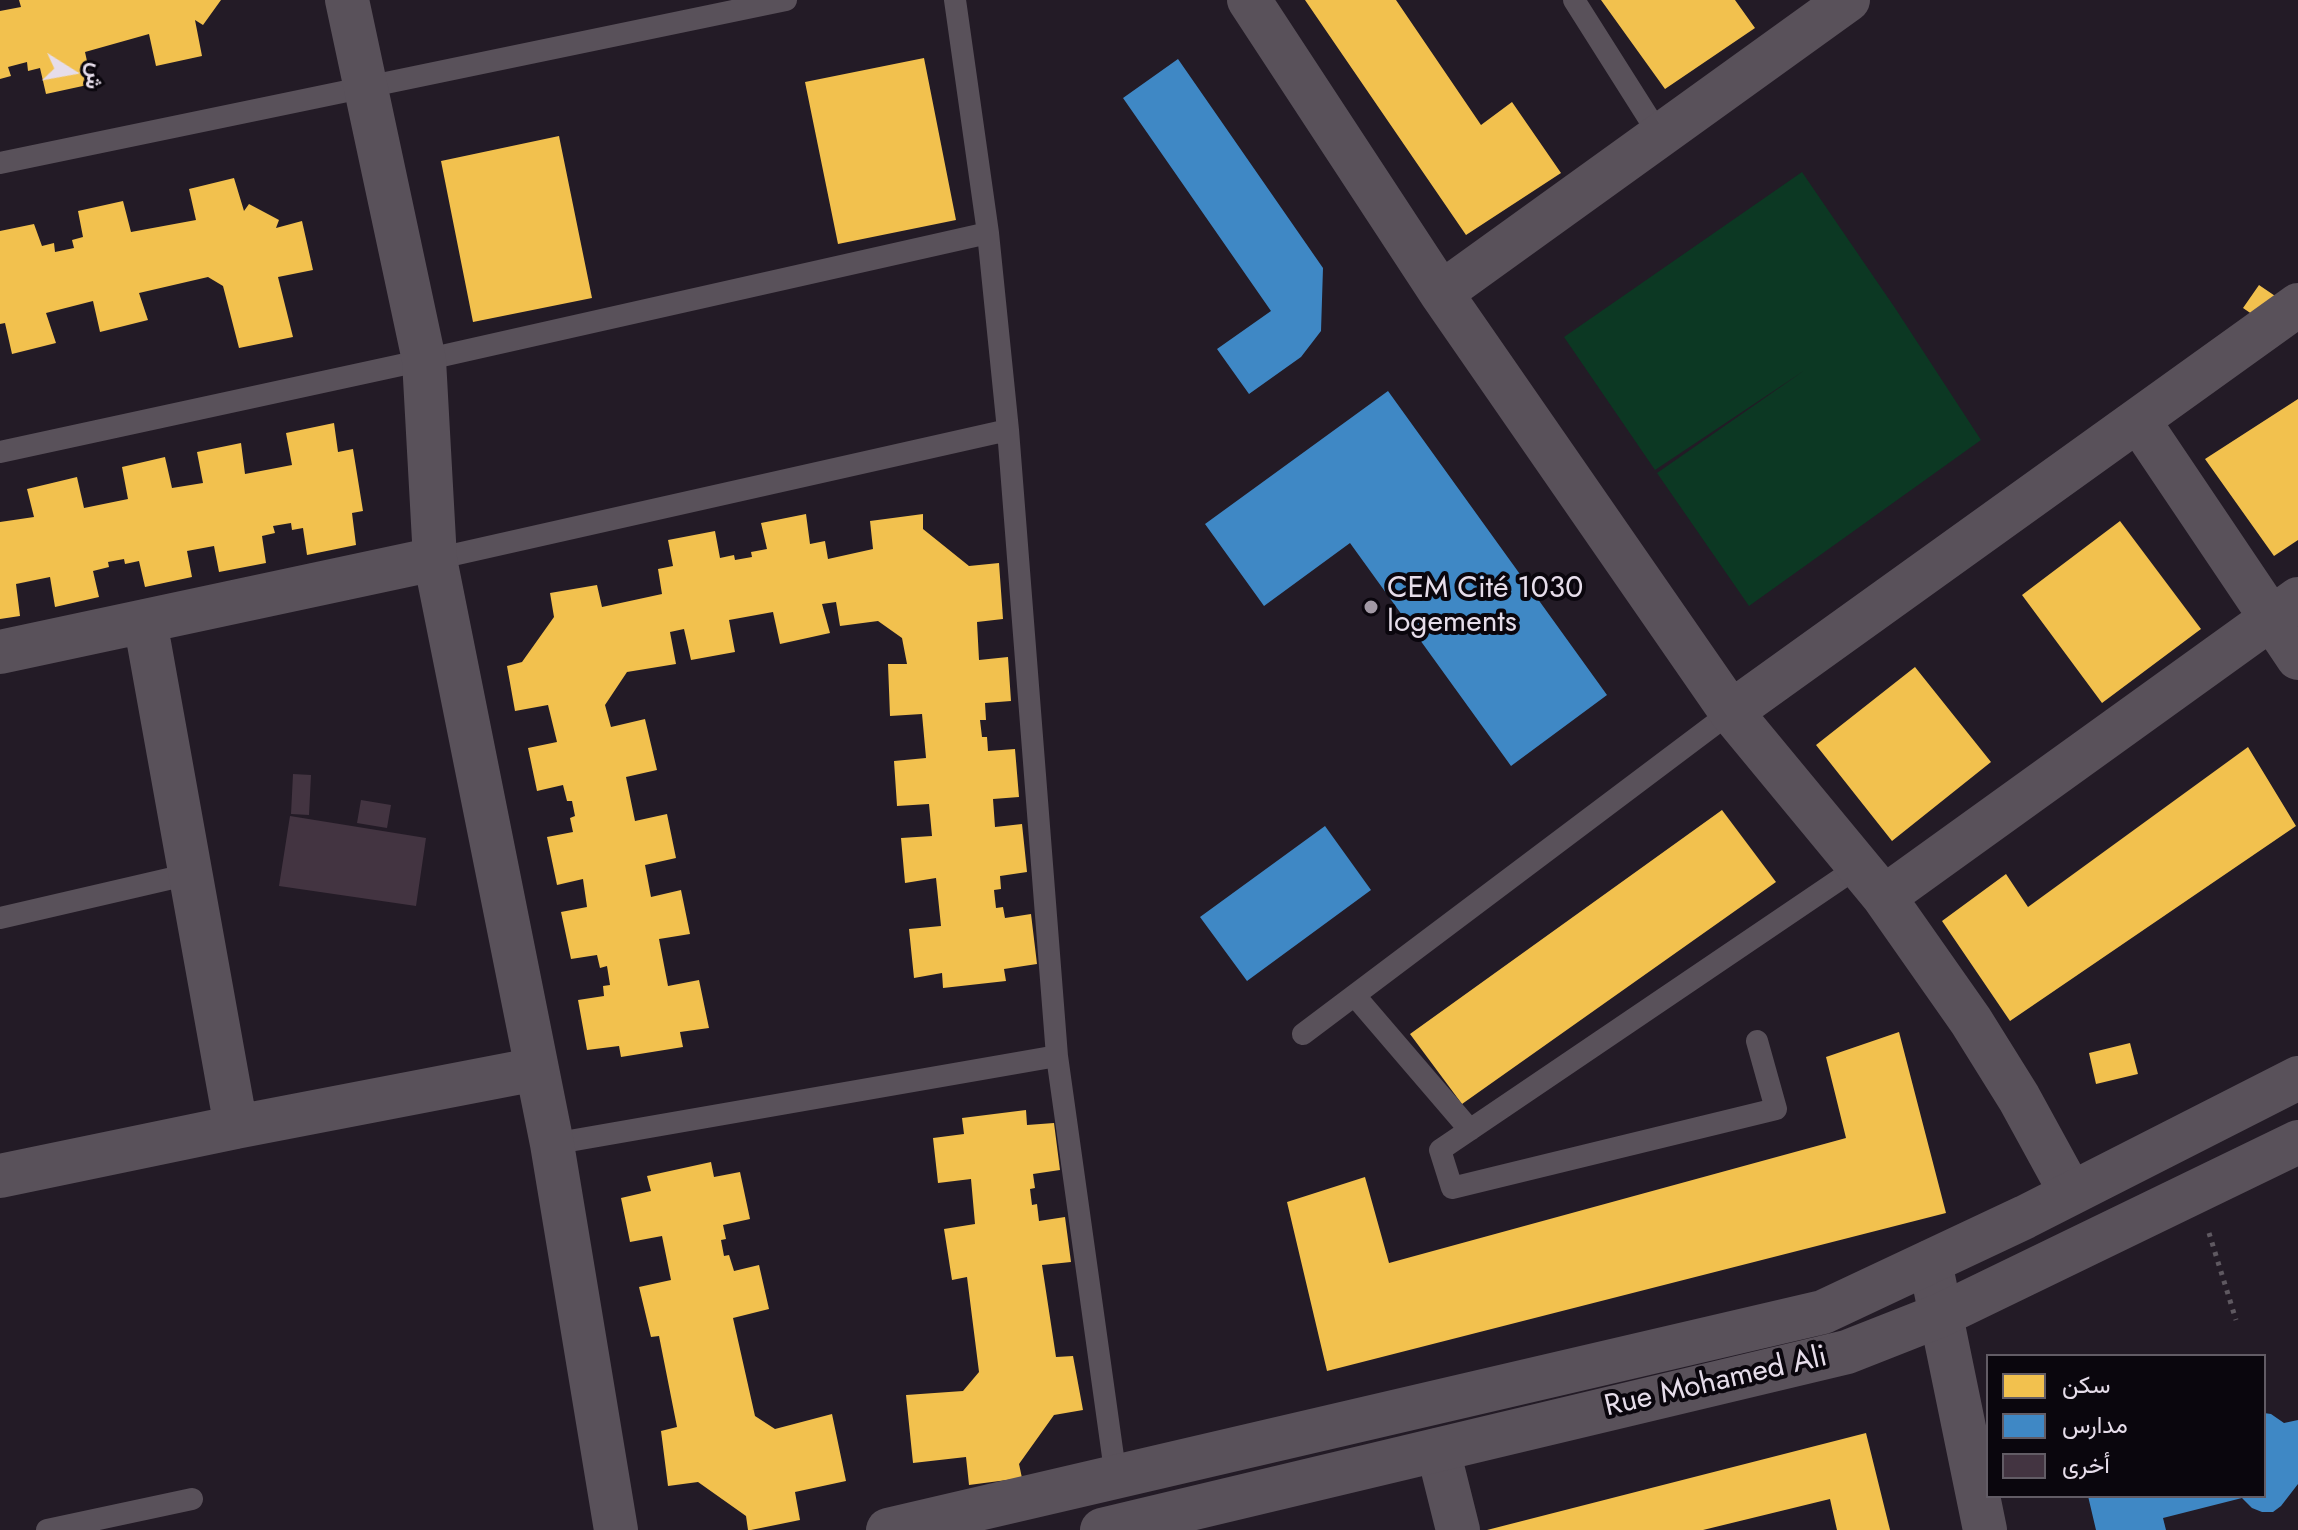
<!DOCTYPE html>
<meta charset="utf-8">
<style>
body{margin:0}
#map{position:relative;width:2298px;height:1530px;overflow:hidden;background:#231b26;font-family:Jost,Vazirmatn,sans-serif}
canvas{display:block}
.legend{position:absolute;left:1986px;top:1354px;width:280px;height:144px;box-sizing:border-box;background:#0a060d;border:2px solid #625c65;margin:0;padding:10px 14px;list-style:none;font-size:24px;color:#e6ddea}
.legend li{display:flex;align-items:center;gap:16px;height:40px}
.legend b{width:40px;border:2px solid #625c65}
.north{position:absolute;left:32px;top:32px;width:80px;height:80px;-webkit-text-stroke:6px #0a060d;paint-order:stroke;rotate:101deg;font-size:22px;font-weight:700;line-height:32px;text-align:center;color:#e6ddea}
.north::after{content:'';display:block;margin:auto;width:28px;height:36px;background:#e6ddea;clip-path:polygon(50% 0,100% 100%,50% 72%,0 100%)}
</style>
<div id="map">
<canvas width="2298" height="1530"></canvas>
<ul class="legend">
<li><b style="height:22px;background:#f2c14e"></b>سكن</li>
<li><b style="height:22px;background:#3f88c5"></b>مدارس</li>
<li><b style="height:22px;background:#433441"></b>أخرى</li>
</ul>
<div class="north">ش</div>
</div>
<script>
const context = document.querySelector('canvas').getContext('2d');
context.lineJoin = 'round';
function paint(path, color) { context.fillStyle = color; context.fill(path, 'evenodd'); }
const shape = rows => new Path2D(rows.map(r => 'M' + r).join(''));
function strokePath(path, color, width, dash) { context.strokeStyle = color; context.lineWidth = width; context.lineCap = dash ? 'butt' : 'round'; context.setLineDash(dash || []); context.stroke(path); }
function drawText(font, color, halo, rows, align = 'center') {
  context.font = font + ' Jost,sans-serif'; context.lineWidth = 8; context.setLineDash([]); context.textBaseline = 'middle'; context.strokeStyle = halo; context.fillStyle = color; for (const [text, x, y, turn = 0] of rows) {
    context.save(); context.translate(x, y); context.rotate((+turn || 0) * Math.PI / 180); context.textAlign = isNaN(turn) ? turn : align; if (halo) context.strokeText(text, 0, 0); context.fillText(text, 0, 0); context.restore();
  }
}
paint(shape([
 [1802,172,1895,308,1981,440,1749,606,1657,473,1805,370,1655,470,1564,337]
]), '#0c3823');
paint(shape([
 [19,0,221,0,203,25,195,20,202,56,156,66,149,34,85,52,92,84,46,94,40,68,28,71,27,62,8,67,11,76,0,79,0,11,21,7],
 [1305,0,1396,0,1481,125,1512,102,1561,173,1466,235],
 [1601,0,1735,0,1755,28,1665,89],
 [924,58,956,220,838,244,805,82],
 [559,136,592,298,473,322,441,161],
 [234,178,244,211,249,204,279,220,276,228,302,221,313,270,278,277,293,337,239,348,223,286,208,277,139,293,148,320,100,332,93,301,46,313,56,343,12,354,5,323,0,324,0,231,34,224,42,246,54,243,55,252,74,248,72,240,83,237,78,211,123,201,131,232,196,220,189,189],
 [2259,285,2281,300,2265,323,2243,308],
 [2298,399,2298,540,2274,556,2205,459],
 [334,423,338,452,353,449,363,511,352,513,356,545,307,555,303,528,292,530,291,523,273,526,275,533,262,536,266,563,219,572,214,546,187,551,192,577,145,587,139,561,125,564,124,559,108,562,109,567,93,571,99,597,55,607,50,577,16,584,20,616,0,619,0,522,34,517,27,489,77,477,84,508,128,499,122,467,165,457,172,488,203,483,197,452,241,443,245,474,292,465,286,433],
 [806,514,810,544,825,541,828,559,873,549,870,521,923,514,923,529,969,566,999,563,1003,619,977,622,979,660,1008,657,1011,701,985,703,986,720,980,720,982,737,987,737,988,751,1015,749,1019,797,993,799,995,827,1022,824,1027,872,1000,876,1001,889,994,890,996,908,1003,907,1005,918,1031,914,1037,964,1004,969,1006,981,943,988,942,973,914,978,909,929,941,926,936,878,905,883,901,838,932,836,929,804,897,806,894,761,926,758,922,714,890,716,888,664,907,664,902,638,878,621,840,626,836,602,822,604,830,633,780,644,773,612,729,620,735,652,691,660,684,629,670,632,676,664,627,672,605,705,611,727,645,719,657,770,626,777,635,821,667,814,676,858,645,865,651,897,681,890,690,934,659,939,668,986,699,980,709,1028,680,1032,683,1047,621,1057,619,1046,587,1050,578,1000,604,996,603,986,610,985,607,966,600,968,597,955,571,959,561,912,587,907,583,879,557,885,547,837,573,832,570,818,575,816,572,801,567,801,563,785,537,791,528,748,557,742,548,705,515,711,507,666,522,662,554,617,550,593,597,585,602,607,662,594,658,569,673,566,668,540,715,531,720,558,734,555,735,560,752,557,751,552,767,549,761,523],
 [2120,521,2201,629,2102,703,2022,595],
 [1915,667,1991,762,1892,841,1816,745],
 [2248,747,2296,826,2010,1021,1942,921,2006,874,2028,907],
 [1722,810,1776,882,1462,1104,1410,1034],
 [1899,1032,1946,1213,1327,1371,1287,1202,1365,1177,1389,1263,1846,1138,1826,1057],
 [2130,1043,2138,1074,2096,1084,2089,1053],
 [1026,1110,1027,1125,1054,1123,1060,1170,1033,1174,1035,1188,1030,1189,1032,1205,1037,1204,1039,1221,1065,1217,1071,1262,1042,1265,1056,1357,1073,1356,1083,1410,1054,1415,1019,1464,1022,1478,969,1485,966,1457,913,1463,906,1395,963,1391,979,1372,967,1277,952,1280,944,1229,975,1224,971,1179,938,1183,933,1138,964,1134,962,1118],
 [711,1162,714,1177,740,1172,750,1219,723,1225,726,1239,721,1240,724,1256,729,1255,734,1271,759,1265,769,1309,733,1318,755,1416,775,1429,832,1414,846,1481,795,1492,800,1520,751,1530,748,1530,746,1516,698,1482,668,1486,661,1431,677,1427,659,1336,651,1337,639,1287,671,1280,662,1236,630,1242,621,1198,651,1191,647,1176],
 [1866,1433,1890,1530,1837,1530,1830,1499,1703,1530,1487,1530]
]), '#f2c14e');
paint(shape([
 [1178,59,1323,268,1321,331,1301,357,1249,394,1217,349,1271,311,1123,98],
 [1388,391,1607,695,1511,766,1350,543,1264,606,1205,524],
 [1325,826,1371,890,1247,981,1200,917],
 [2264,1413,2271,1414,2284,1423,2298,1420,2298,1484,2281,1506,2273,1512,2262,1512,2252,1508,2242,1498,2163,1518,2166,1530,2096,1530,2088,1496,2264,1496]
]), '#3f88c5');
paint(shape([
 [293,774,311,775,309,815,291,814],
 [361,800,391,805,387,828,357,823],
 [290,816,426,838,416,906,279,886]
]), '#433441');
strokePath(shape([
 [2209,1233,2236,1320]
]), '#5f5961', 5, [4, 6]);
strokePath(shape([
 [955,0,988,233,1008,430,1057,1056,1116,1478],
 [1574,0,1660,136],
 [0,163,786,0],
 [0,452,424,360,988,233],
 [435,559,1008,430],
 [0,918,190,874],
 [1355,996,1470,1130],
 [1303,1034,1731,712],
 [1757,1041,1776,1109,1452,1188,1440,1150,1858,867],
 [552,1144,1057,1056],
 [47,1530,192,1499]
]), '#59515a', 22);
strokePath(shape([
 [347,0,424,360,435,559,552,1144,616,1530],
 [1249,0,1441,293,1731,712,1884,897,1971,1021,2019,1098,2071,1193],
 [1441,293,1848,0],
 [2138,420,2298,658],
 [145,621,236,1127,537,1069],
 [0,652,435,559],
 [1731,712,2298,305],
 [1884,897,2298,599],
 [0,1176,236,1127],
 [1930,1262,1985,1530],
 [1438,1450,1458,1530]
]), '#59515a', 44);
strokePath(shape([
 [888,1530,1823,1312,2025,1217,2298,1078],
 [1102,1530,1847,1352,1941,1315,2298,1142]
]), '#59515a', 44);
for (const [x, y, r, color] of [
 [1371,607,8,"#a299a5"]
]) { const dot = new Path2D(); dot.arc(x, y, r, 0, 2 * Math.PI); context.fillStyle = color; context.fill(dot); strokePath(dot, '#0a060d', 3); }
drawText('30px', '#e6ddea', '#0a060d', [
 ["CEM Cité 1030",1387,590],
 ["logements",1387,624]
], 'left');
drawText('30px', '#e6ddea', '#0a060d', [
 ["Rue Mohamed Ali",1716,1383,-13]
]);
</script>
